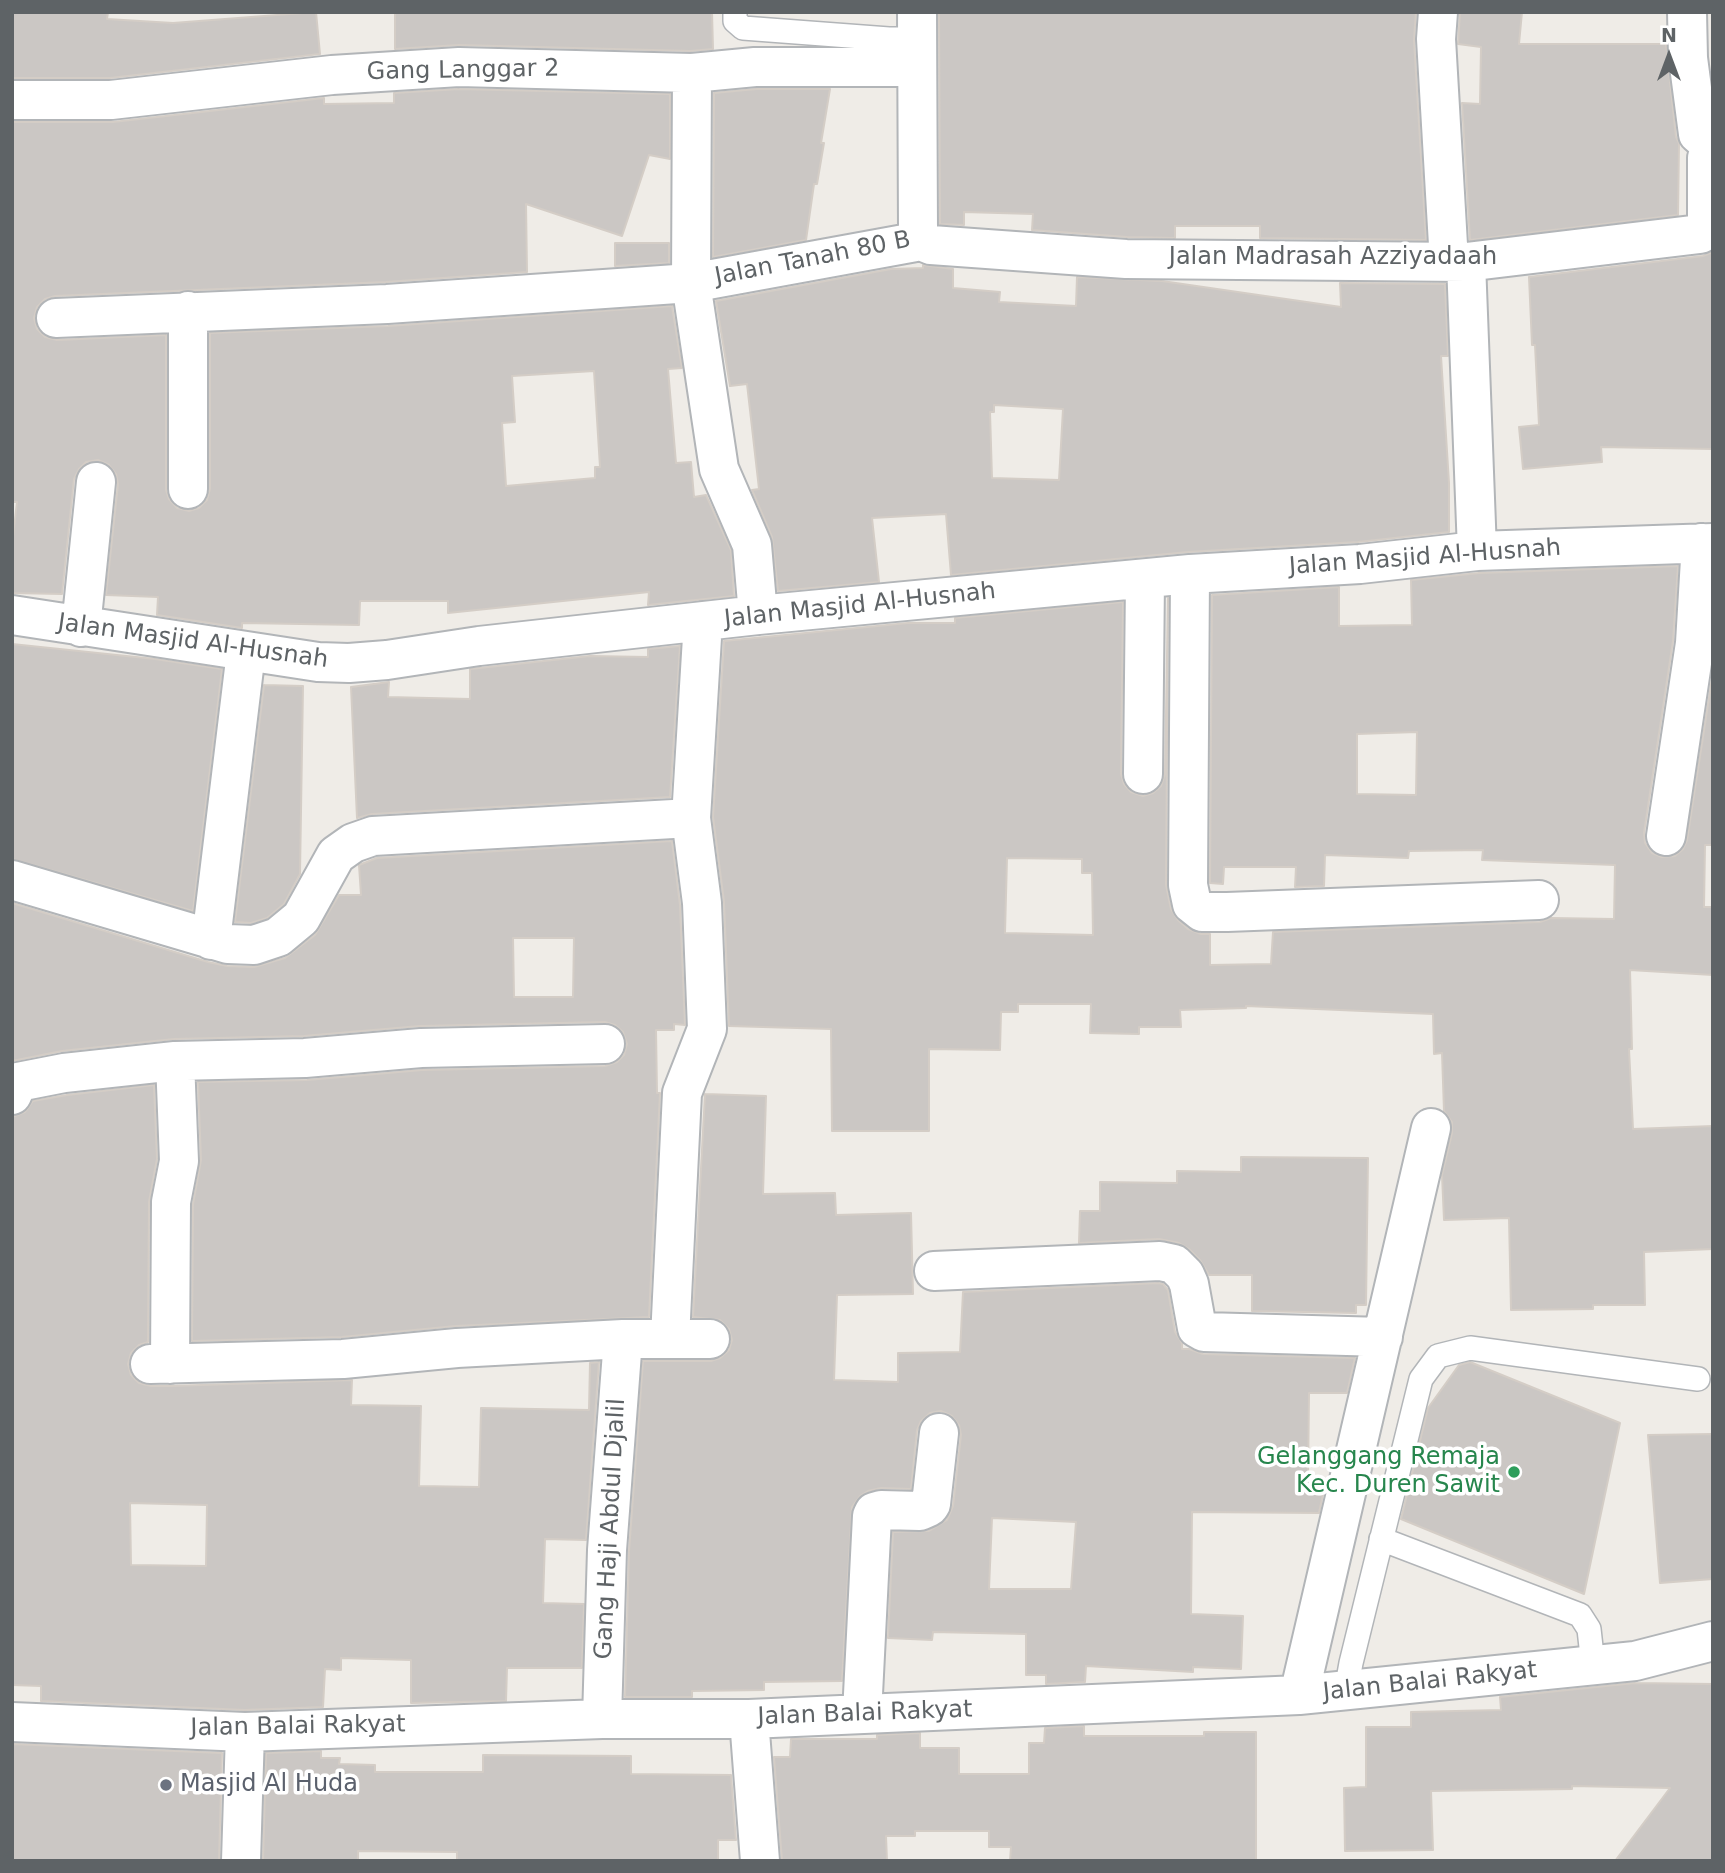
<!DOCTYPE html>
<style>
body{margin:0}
#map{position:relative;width:1725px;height:1873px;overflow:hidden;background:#efece7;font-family:"DejaVu Sans",sans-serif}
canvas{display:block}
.frame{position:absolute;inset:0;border:14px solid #5e6366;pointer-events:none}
.north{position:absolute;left:1634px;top:21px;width:70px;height:70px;-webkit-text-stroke:5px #fff;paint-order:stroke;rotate:0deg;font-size:19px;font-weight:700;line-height:28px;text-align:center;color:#5e6366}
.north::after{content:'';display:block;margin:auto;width:24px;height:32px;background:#5e6366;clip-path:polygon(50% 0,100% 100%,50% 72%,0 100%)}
</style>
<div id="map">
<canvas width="1725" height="1873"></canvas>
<div class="frame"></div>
<div class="north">N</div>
</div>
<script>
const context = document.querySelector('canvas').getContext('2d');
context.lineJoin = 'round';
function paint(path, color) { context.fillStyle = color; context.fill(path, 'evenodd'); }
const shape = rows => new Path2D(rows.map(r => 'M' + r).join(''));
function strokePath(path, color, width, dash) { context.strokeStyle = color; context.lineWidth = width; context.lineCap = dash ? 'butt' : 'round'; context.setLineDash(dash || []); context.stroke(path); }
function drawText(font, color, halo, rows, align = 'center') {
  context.font = font + ' "DejaVu Sans",sans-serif'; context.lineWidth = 7; context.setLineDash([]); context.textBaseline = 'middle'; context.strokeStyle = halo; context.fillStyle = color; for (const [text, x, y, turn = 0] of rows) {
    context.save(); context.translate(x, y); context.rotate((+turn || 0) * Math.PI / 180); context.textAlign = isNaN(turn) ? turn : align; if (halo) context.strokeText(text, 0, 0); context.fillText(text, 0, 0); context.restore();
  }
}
const building = shape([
 [12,12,108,12,107,19,173,23,316,12,320,54,110,78,12,78,12,12],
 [395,12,712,12,713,49,691,51,459,45,395,49,395,12],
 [939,12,1416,12,1414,40,1426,240,1260,238,1260,226,1175,226,1175,238,1127,237,1032,230,1033,214,964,212,964,225,940,224,939,12],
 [1460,12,1522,12,1519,44,1666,44,1676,137,1679,143,1678,215,1470,240,1462,103,1480,104,1481,47,1458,44,1460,12],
 [459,89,670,94,670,159,649,155,622,236,526,204,527,272,386,282,55,296,45,299,37,307,34,318,37,329,45,337,57,340,166,335,166,490,169,499,177,508,189,511,199,508,207,500,210,489,210,333,388,326,672,306,682,368,668,369,676,463,691,462,694,497,706,495,731,550,734,596,648,605,649,592,448,613,448,601,360,601,359,625,242,623,242,628,157,615,158,597,106,595,118,484,116,474,109,465,98,460,86,462,79,469,74,479,62,594,12,593,12,545,17,502,12,502,12,122,113,122,324,98,324,104,394,103,394,93,459,89],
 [594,371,600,467,595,467,595,478,506,486,502,423,515,422,512,376,594,371],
 [756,89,830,89,821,143,824,143,817,184,814,184,806,240,713,257,714,93,756,89],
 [615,243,669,243,669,263,615,266,615,243],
 [1713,252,1713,449,1601,447,1602,462,1523,469,1519,427,1539,425,1535,345,1532,345,1529,277,1703,256,1713,252],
 [923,265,953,269,953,288,1000,292,999,302,1076,306,1077,277,1162,281,1341,307,1340,283,1445,284,1448,356,1441,356,1449,483,1449,532,1358,542,1188,552,951,575,946,514,872,518,879,582,778,591,772,537,752,490,759,489,747,384,730,386,716,301,891,269,923,268,923,265],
 [994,405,1063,409,1059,480,992,478,990,412,994,412,994,405],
 [1678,566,1673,641,1644,833,1645,843,1652,853,1662,857,1675,856,1683,849,1687,840,1713,672,1713,845,1705,845,1704,907,1713,907,1713,975,1630,970,1632,1049,1629,1049,1633,1129,1713,1126,1713,1249,1644,1252,1645,1305,1593,1305,1593,1309,1511,1310,1509,1218,1444,1220,1442,1175,1452,1133,1452,1122,1444,1111,1442,1053,1434,1054,1433,1014,1246,1006,1246,1008,1180,1010,1181,1027,1139,1027,1139,1034,1090,1033,1091,1004,1018,1004,1018,1012,1001,1012,1000,1050,929,1049,929,1131,832,1131,831,1029,729,1026,724,902,713,817,724,641,908,623,955,623,955,618,1123,602,1121,774,1124,784,1131,792,1143,796,1153,793,1161,786,1165,774,1168,598,1166,885,1171,909,1178,920,1188,929,1201,934,1210,934,1210,965,1271,964,1273,932,1540,922,1551,918,1614,919,1615,865,1482,860,1483,850,1409,851,1408,858,1325,855,1324,886,1295,887,1296,867,1224,867,1223,884,1210,883,1212,595,1339,587,1339,626,1412,625,1411,580,1479,573,1678,566],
 [1417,732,1416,795,1357,794,1357,734,1417,732],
 [1007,858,1082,859,1082,873,1092,873,1093,935,1005,933,1007,858],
 [12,644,155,659,222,669,193,911,12,859,12,644],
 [680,646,670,797,372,814,357,818,351,687,389,682,388,697,470,699,470,669,590,656,648,657,648,649,680,646],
 [264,685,303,686,300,874,284,904,267,918,251,923,235,922,264,685],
 [672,841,680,905,685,1025,674,1024,674,1030,656,1030,657,1093,660,1093,649,1317,456,1326,342,1337,192,1341,193,1204,201,1160,198,1082,307,1080,422,1070,605,1066,617,1062,624,1055,627,1044,623,1032,615,1025,605,1022,420,1026,304,1036,174,1039,62,1051,12,1061,12,903,208,962,227,966,254,967,285,958,315,935,339,895,361,895,359,865,377,858,672,841],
 [513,938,574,938,573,997,514,997,513,938],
 [154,1085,157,1159,149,1202,148,1342,139,1345,131,1353,128,1364,131,1375,139,1383,151,1386,171,1386,352,1380,351,1405,421,1406,419,1486,479,1487,481,1408,589,1410,590,1363,599,1362,586,1540,545,1539,543,1603,584,1604,582,1668,507,1668,506,1701,411,1703,411,1660,341,1658,341,1670,325,1669,323,1707,245,1710,41,1701,41,1686,12,1685,12,1117,25,1112,33,1101,67,1095,154,1085],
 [130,1503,207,1505,206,1566,131,1565,130,1503],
 [705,1094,766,1096,763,1194,835,1193,836,1215,911,1213,913,1294,837,1295,834,1380,898,1382,898,1353,960,1352,963,1292,1158,1283,1163,1284,1168,1290,1175,1332,1182,1343,1182,1349,1189,1349,1203,1354,1355,1358,1347,1393,1309,1393,1308,1480,1326,1480,1319,1513,1192,1512,1191,1614,1243,1616,1241,1669,1193,1667,1193,1672,1086,1666,1085,1682,1046,1684,1046,1675,1026,1675,1026,1634,933,1632,932,1640,888,1638,893,1532,929,1531,947,1520,953,1506,961,1435,959,1425,952,1416,941,1411,930,1413,921,1421,917,1430,911,1489,881,1488,868,1491,860,1496,852,1507,842,1681,764,1682,764,1690,692,1691,692,1697,625,1697,629,1551,643,1361,711,1361,720,1358,729,1350,732,1340,729,1329,720,1320,693,1317,705,1094],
 [992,1518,1076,1522,1071,1589,989,1589,992,1518],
 [1241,1157,1368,1158,1366,1305,1356,1305,1356,1313,1252,1311,1252,1275,1209,1275,1200,1260,1189,1249,1179,1243,1159,1239,1079,1243,1080,1211,1100,1211,1100,1182,1177,1183,1177,1171,1241,1172,1241,1157],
 [1470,1362,1620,1423,1584,1594,1401,1519,1428,1408,1459,1365,1470,1362],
 [1713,1434,1713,1579,1660,1583,1648,1435,1713,1434],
 [1635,1683,1713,1684,1713,1861,1615,1861,1670,1788,1572,1786,1572,1789,1431,1791,1433,1850,1345,1851,1344,1788,1366,1787,1366,1727,1411,1727,1411,1712,1501,1710,1500,1697,1635,1683],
 [1084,1726,1084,1736,1204,1736,1204,1732,1256,1732,1256,1861,1010,1861,1011,1847,989,1847,989,1831,915,1831,915,1836,886,1836,887,1861,782,1861,774,1757,790,1757,791,1739,877,1739,877,1735,920,1733,920,1748,959,1748,959,1774,1029,1774,1029,1743,1044,1743,1045,1728,1084,1726],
 [12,1744,222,1753,219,1861,12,1861,12,1744],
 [321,1751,321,1758,340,1758,339,1764,375,1765,375,1772,483,1772,483,1755,631,1756,631,1774,731,1775,736,1840,718,1840,718,1861,457,1861,457,1852,358,1851,358,1861,263,1861,266,1753,321,1751]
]);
paint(building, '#cbc7c4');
strokePath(building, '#d4cdc6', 2);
const service = shape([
 [735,12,735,21,743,28,889,39,916,39],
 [1381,1539,1580,1615,1589,1629,1593,1665],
 [1346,1691,1351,1663,1421,1379,1438,1356,1470,1348,1698,1379]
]);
const minor = shape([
 [917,12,918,230,921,241],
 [1438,12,1436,39,1449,262],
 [1687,12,1688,58,1698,134,1713,147],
 [692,73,691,283,719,469,752,545,758,615],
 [12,100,111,100,332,75,459,67,692,73,755,67,916,67],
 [921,241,931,245,1126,259,1466,262,1700,234,1707,221,1707,158,1713,150],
 [1466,262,1477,551],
 [188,311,188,489],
 [56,318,387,304,691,283,921,241],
 [1190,574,1188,885,1192,904,1202,912,1227,912,1539,900],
 [12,615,318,662,349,663,387,660,479,646,758,615,1190,574,1360,564,1477,551,1713,543],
 [81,627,96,482],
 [1143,774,1145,579],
 [1666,836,1695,643,1701,543],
 [12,880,228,944,254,945,278,937,301,918,336,855,353,843,373,836,691,818],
 [211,940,246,652],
 [12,1095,18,1082,64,1073,175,1061,305,1058,421,1048,605,1044],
 [934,1271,1160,1261,1174,1264,1185,1275,1189,1284,1197,1328,1204,1332,1383,1337],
 [670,1338,682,1093,707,1029,702,903,691,818,703,621],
 [150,1364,343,1359,457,1348,623,1339,710,1339],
 [170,1364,171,1202,179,1161,175,1061],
 [1299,1695,1431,1128],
 [862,1714,872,1516,874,1512,881,1510,920,1511,929,1507,931,1504,939,1433],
 [602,1719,607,1550,623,1339],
 [749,1719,760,1861],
 [12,1722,245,1732,602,1719,749,1719,1299,1695,1635,1661,1713,1641],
 [241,1861,245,1732]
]);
strokePath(service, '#b2b5b8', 26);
strokePath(minor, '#b2b5b8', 42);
strokePath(service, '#fff', 23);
strokePath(minor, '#fff', 38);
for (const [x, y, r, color] of [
 [1514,1472,7,"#2e9e5b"],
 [166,1785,7,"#6b7280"]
]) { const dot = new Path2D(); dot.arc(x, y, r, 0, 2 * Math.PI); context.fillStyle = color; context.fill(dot); strokePath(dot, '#fff', 2.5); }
drawText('24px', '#5e6366', '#fff', [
 ["Gang Langgar 2",463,71,-1],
 ["Jalan Madrasah Azziyadaah",1333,258],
 ["Jalan Tanah 80 B",813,259,-11],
 ["Jalan Masjid Al-Husnah",1425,558,-4],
 ["Jalan Masjid Al-Husnah",860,606,-6],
 ["Jalan Masjid Al-Husnah",193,642,8],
 ["Gang Haji Abdul Djalil",611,1529,-87],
 ["Jalan Balai Rakyat",1430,1682,-6],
 ["Jalan Balai Rakyat",865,1714,-2],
 ["Jalan Balai Rakyat",298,1727,-1]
]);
drawText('24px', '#27864d', '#fff', [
 ["Gelanggang Remaja",1500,1458],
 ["Kec. Duren Sawit",1500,1486]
], 'right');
drawText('24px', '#5b616d', '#fff', [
 ["Masjid Al Huda",180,1785]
], 'left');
</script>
